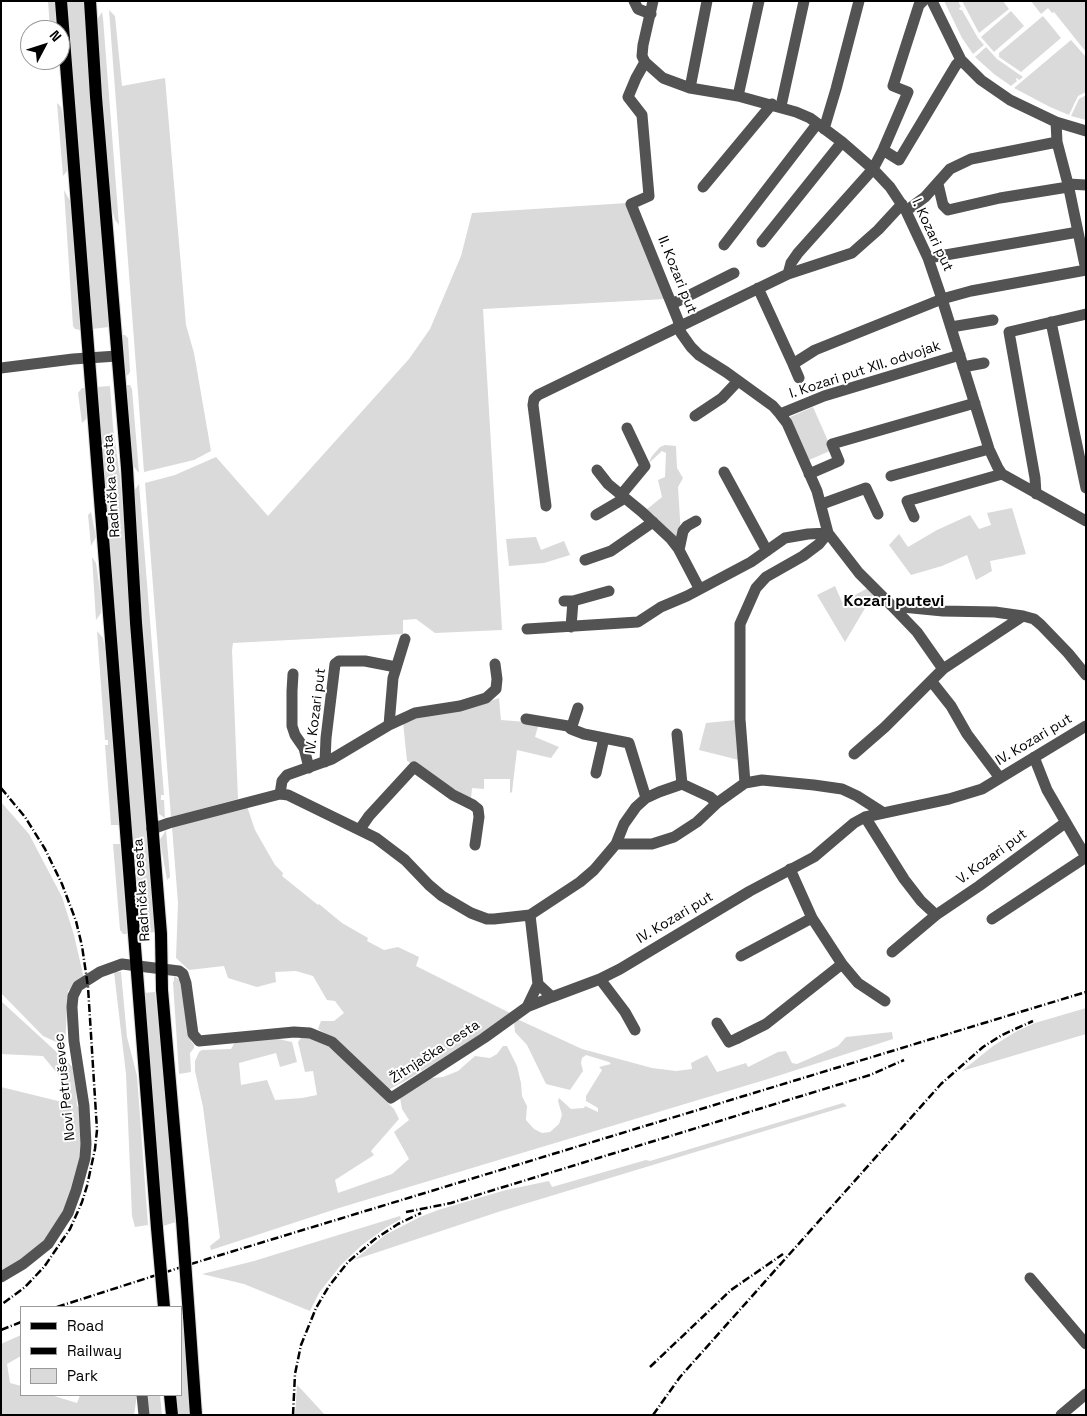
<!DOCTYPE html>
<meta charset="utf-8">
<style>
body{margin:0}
#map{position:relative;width:1087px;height:1416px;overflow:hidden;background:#fff;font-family:"Space Grotesk",sans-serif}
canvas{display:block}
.frame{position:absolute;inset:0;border:2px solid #000;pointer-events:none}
.legend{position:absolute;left:20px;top:1306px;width:162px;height:90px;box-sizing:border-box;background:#fff;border:1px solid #999;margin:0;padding:6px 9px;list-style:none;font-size:15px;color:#000}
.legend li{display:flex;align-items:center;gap:10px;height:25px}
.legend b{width:25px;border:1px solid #999}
.north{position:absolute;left:20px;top:20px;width:50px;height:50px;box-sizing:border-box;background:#fff;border:1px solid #999;border-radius:50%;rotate:50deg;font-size:14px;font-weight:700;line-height:20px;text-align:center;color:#000}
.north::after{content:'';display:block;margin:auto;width:18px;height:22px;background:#000;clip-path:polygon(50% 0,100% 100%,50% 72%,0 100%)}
</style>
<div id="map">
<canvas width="1087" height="1416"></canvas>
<div class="frame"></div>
<ul class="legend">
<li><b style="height:6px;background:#000"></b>Road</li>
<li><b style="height:6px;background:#000"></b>Railway</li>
<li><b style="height:14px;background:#dadada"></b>Park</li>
</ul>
<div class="north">N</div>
</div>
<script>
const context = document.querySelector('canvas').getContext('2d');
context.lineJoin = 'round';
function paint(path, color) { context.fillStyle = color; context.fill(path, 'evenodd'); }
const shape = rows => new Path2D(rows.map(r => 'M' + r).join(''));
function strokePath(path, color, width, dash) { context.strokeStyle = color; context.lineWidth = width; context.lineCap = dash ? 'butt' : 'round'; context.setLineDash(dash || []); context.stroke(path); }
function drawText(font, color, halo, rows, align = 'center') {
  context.font = font + ' "Space Grotesk",sans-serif'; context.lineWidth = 4; context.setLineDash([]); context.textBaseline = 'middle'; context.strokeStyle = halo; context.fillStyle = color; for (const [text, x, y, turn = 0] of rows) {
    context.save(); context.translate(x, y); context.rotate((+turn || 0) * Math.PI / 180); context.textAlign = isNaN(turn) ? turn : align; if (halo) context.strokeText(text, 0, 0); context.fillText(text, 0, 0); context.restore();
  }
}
paint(shape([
 [48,1,55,1,56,30,50,30],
 [67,1,84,1,109,327,92,329],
 [944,1,958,1,961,7,959,8,960,10,962,10,978,38,984,45,973,54,962,38],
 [962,1,1003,1,1009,9,979,33],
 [1031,1,1086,1,1086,52,1054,12,1052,13,1048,8,1041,14],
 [109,10,115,16,122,86,165,78,186,325,194,353,211,451,194,460,144,472],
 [1011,11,1024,26,994,52,981,37],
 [102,12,103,18,119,225,115,220,111,205,97,23,98,18],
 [1043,16,1061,38,1021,72,999,57,999,53],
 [1071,40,1086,57,1086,92,1078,96,1069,115,1050,107,1014,88],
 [986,47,997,59,1023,77,1019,80,1017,78,1016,79,1017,81,1011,86,994,74,975,57],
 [1086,95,1086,120,1071,116,1079,99],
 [57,103,61,107,65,125,68,165,67,171,63,176],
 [64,190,70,201,71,210,80,330,75,329,73,326],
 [627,203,665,299,483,309,502,630,435,633,416,619,403,620,403,634,233,643,232,650,238,799,171,817,145,483,175,475,216,457,268,516,409,359,430,329,461,256,472,213],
 [121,335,125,335,128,338,130,372,128,375,125,376],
 [125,385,130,385,132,389,139,473,134,467,131,459],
 [110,386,113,427,120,476,155,932,142,933,138,885,132,845,96,387],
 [82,388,85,388,87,414,86,419,82,423,78,393],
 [813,407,832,450,809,460,790,417],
 [665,445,676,446,677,468,683,478,678,487,681,535,678,540,646,510,662,497,658,480,665,477,666,453,662,451,648,464,652,456,660,447],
 [139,484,164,795,161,795,161,800,164,800,165,818,159,814,157,800,142,611,134,491],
 [1012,508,1026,554,990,561,992,571,976,580,967,555,942,566,911,575,889,545,899,534,908,547,937,530,970,515,979,529,991,525,987,513],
 [91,512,96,537,91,546,88,515],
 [536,537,541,550,564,541,570,555,544,563,509,566,506,539],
 [92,557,96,563,101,597,101,613,96,620],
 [835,586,842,602,868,588,874,593,845,642,817,595],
 [97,631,103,638,105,648,119,825,111,825,105,745,108,745,108,740,105,740],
 [499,698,501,720,539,723,535,737,559,747,551,758,517,750,512,792,510,793,510,779,484,779,484,789,472,788,471,799,407,761,403,722,413,718,481,704],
 [736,720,739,760,699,750,706,723],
 [1,802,29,834,62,897,74,935,84,979,68,991,65,1046,43,1036,1,993],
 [247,806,255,830,275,865,283,873,282,876,318,905,319,904,342,923,368,938,367,941,384,950,398,947,419,957,416,966,510,1013,493,1028,405,1081,390,1089,386,1089,334,1039,318,1029,321,1021,334,1021,344,1013,335,1001,327,1000,313,976,296,971,275,972,276,982,257,987,228,978,224,966,189,970,176,958,178,903,172,827],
 [166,830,170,877,167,880,160,840],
 [113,844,120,844,127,934,123,934,120,930],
 [114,972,121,972,127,1037,137,1076,148,1225,135,1227,132,1216,126,1074],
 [174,976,180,980,191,1041,194,1045,194,1048,190,1053,191,1072,179,1074,173,982,174,981],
 [155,992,178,1217,175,1218,176,1222,163,1226,163,1221,161,1221,142,993],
 [1,1001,75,1069,77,1106,81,1107,81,1157,72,1194,51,1236,21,1260,1,1272,1,1087,62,1102,65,1083,43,1056,1,1054],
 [1086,1008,1086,1034,962,1071,993,1046,1017,1031,1035,1023],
 [517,1019,582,1049,652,1068,676,1071,692,1069,691,1063,707,1055,717,1072,746,1063,748,1067,778,1052,786,1051,792,1063,797,1064,838,1046,846,1037,892,1032,893,1039,768,1079,339,1208,211,1250,210,1246,220,1238,203,1107,195,1071,195,1061,199,1052,202,1050,231,1049,235,1042,274,1038,292,1042,297,1062,280,1067,276,1053,239,1063,241,1085,267,1080,275,1100,302,1098,317,1095,313,1071,305,1072,298,1042,301,1038,307,1037,331,1047,394,1109,399,1119,371,1151,374,1155,335,1180,338,1193,392,1174,409,1159,394,1132,409,1120,402,1109,400,1098,423,1079,443,1077,458,1071,475,1056,490,1058,497,1054,503,1046,507,1046,517,1066,521,1083,522,1096,527,1106,526,1120,534,1129,542,1133,550,1132,559,1124,562,1115,558,1101,559,1098,571,1109,584,1108,585,1106,598,1112,598,1108,586,1101,586,1096,602,1070,599,1067,611,1064,609,1062,586,1055,582,1058,581,1063,583,1071,570,1090,546,1084,527,1045,515,1032,514,1021],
 [843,1103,847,1106,498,1212,354,1260,385,1235,420,1217,438,1210,506,1190,549,1181,552,1187,646,1160,650,1161],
 [400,1216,401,1219,387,1227,362,1245,340,1266,319,1293,310,1311,244,1284,202,1274,254,1261],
 [181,1318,183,1318,184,1322,193,1415,176,1415,174,1395,181,1395],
 [21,1335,21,1356,7,1364,10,1383,21,1386,21,1395,51,1395,77,1403,80,1395,137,1395,134,1415,1,1415,1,1344],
 [297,1385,302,1390,325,1415,295,1415],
 [147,1395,160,1395,162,1415,148,1415]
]), '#dadada');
const major = shape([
 [61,1,157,1228],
 [90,1,96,97,127,468,136,623,161,934,162,990,182,1220],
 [189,1316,196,1415],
 [170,1395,172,1415]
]);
strokePath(major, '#dbdbdb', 14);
strokePath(shape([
 [634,1,638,9,651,14],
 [653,1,643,45,642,56,645,62,663,78,690,88,738,96,796,112,810,118,842,142,873,169,890,187,906,211,928,258,942,299,989,449,998,468,1002,474,1086,521],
 [932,1,961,60,981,80,1010,100,1056,122,1086,131],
 [645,62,636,78,628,97,642,115,649,196,631,204,678,320,681,333,691,347,699,355,726,372,773,406,780,414,787,423,817,491,828,533,859,573,892,606,943,611,995,612,1023,616,1034,619,1041,625,1068,653,1086,675],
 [690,88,707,1],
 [738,96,759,1],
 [781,106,804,1],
 [1056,122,1057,142,1068,184,1086,270],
 [824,129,836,89,859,1],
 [883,150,899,160,956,65,961,60],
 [938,184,943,205,948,210,1000,198,1068,187],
 [1068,184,1086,185],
 [703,187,772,104],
 [906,211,925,197,950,169,971,159,1057,142],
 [762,242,842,142],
 [724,245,817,124],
 [928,258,1078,232],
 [788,274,791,263,798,253,873,169,883,150,908,92,893,86,919,5,923,1],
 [758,288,793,364],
 [672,304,734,273],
 [1051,322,1086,488],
 [951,327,993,320],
 [963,367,984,363],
 [1,368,73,359,117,356],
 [799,378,793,364,815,350,942,299,971,291,1086,270],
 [780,414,824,396,960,355],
 [695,416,722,398,738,381],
 [597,470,608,484,642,512,671,539,678,548,699,588],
 [724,472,767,551],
 [809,474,839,461,832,444,975,403],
 [891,476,989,449],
 [1036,494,1035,478,1009,332,1086,314],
 [621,495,645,466,627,428],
 [822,504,866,488,878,514],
 [546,506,533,405,534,399,538,395,788,274,852,253,878,230,902,204],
 [596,515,625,498],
 [914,517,907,501,1002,474],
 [679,550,683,531,687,526,696,521],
 [585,560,611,551,653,522],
 [564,601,573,601,609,591],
 [892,606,917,632,943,669],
 [571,627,573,601],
 [527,629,638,622,661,607,687,596,751,562,785,538,808,534,828,533],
 [293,674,292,691,292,726,295,735,304,748,309,768],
 [932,682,951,706,967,734,1000,778],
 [578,708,571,729,584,734,629,743,646,798],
 [526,719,568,726,571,729],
 [389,725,393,678,405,639],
 [677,734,682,784],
 [854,754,885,727,943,669,1023,616],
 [1034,757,1047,790,1086,857],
 [325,762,326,738,335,664,339,661,365,661,396,667],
 [596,773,604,738],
 [745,783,740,719,740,624,756,588,766,577,803,556,819,544,828,533],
 [280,794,282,781,287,775,332,759,389,725,415,713,460,706,486,698,496,689,497,679,495,664],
 [865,817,904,879,921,901,936,915],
 [152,829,169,823,280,794,288,795,376,838,405,860,429,885,442,896,471,913,487,919,494,919,530,915,580,882,594,870,616,844,652,844,674,837,697,822,717,803,745,783,762,780,814,785,842,789,857,796,882,812],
 [360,829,369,816,414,767,453,795,473,805,478,809,479,817,475,845],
 [616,844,624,824,636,807,646,798,659,792,682,784,710,797,717,803],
 [790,869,812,918,842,964,858,983,885,1001],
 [530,915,538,984,552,997,600,979,620,969,750,891,814,857,854,823,865,817,949,799,982,789,1086,726],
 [992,919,1086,857],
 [892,952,936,915,979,886,1065,823],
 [741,956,812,918],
 [600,979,625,1012,635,1030],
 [538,984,527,1007,552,997],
 [717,1023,729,1042,736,1039,766,1024,842,964],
 [1,1277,23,1264,48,1244,68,1213,76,1191,85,1158,86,1144,84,1106,74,1041,72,1007,73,996,78,986,100,972,122,964,179,971,183,974,186,983,193,1034,199,1041,294,1032,310,1033,332,1042,391,1098,484,1038,527,1007],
 [1030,1278,1086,1344],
 [142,1395,144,1415],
 [1061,1415,1086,1394]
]), '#535353', 11);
strokePath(major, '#000', 12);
strokePath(shape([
 [1,788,25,817,45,849,62,884,76,921,82,946,88,987,97,1130,95,1149,87,1186,82,1202,70,1229,44,1267,25,1287,1,1305],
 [406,1212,451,1203,870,1075,904,1060],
 [57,1307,191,1264,1086,992],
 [1,1330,21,1322],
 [650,1367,731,1290,783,1254],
 [293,1415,295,1374,301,1345,316,1308,329,1286,348,1262,375,1239,398,1224,421,1213],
 [653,1415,680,1377,941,1084,983,1047,1002,1035,1033,1021]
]), '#000', 2.5, [8, 2.5, 1, 2.5]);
const majorBridge = shape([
 [182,1220,189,1316],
 [157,1228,164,1307]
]);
strokePath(majorBridge, '#dbdbdb', 14, []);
strokePath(majorBridge, '#000', 12);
drawText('14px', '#000', '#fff', [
 ["I. Kozari put",932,235,65],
 ["II. Kozari put",677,275,68],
 ["I. Kozari put XII. odvojak",865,370,-18],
 ["Radnička cesta",112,486,-94],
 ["IV. Kozari put",316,711,-83],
 ["IV. Kozari put",1034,740,-31],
 ["V. Kozari put",992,857,-36],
 ["Radnička cesta",142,890,-94],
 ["IV. Kozari put",675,918,-31],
 ["Žitnjačka cesta",435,1052,-33],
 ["Novi Petruševec",65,1087,-96]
]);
drawText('bold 16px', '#000', '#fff', [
 ["Kozari putevi",894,602]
]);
</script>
